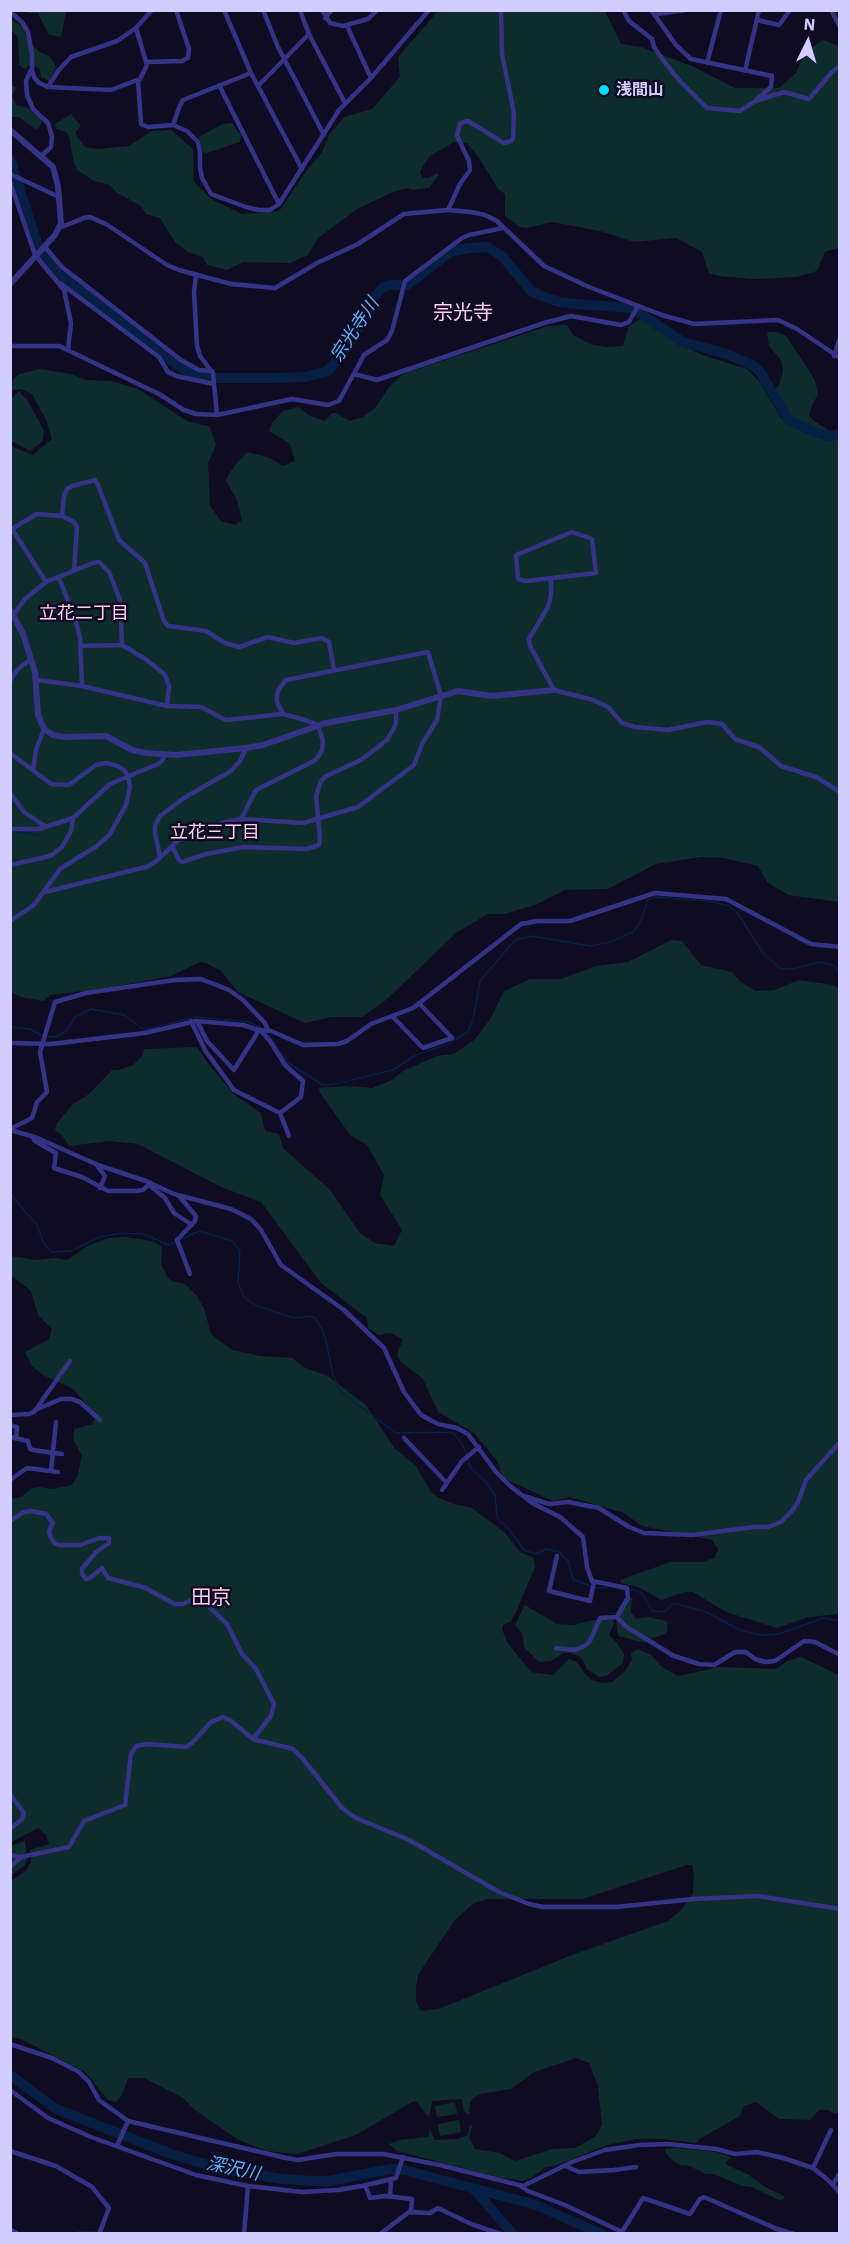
<!DOCTYPE html>
<meta charset="utf-8">
<style>
body{margin:0}
#map{position:relative;width:850px;height:2244px;overflow:hidden;background:#0f0b22;font-family:"IBM Plex Sans",sans-serif}
canvas{display:block}
.frame{position:absolute;inset:0;border:12px solid #d2ccff;pointer-events:none}
.north{position:absolute;left:778px;top:12px;width:60px;height:60px;-webkit-text-stroke:4px #0f0b22;paint-order:stroke;rotate:5deg;font-size:16px;font-weight:700;line-height:24px;text-align:center;color:#d2ccff}
.north::after{content:'';display:block;margin:auto;width:21px;height:27px;background:#d2ccff;clip-path:polygon(50% 0,100% 100%,50% 72%,0 100%)}
</style>
<div id="map">
<canvas width="850" height="2244"></canvas>
<div class="frame"></div>
<div class="north">N</div>
</div>
<script>
const context = document.querySelector('canvas').getContext('2d');
context.lineJoin = 'round';
function paint(path, color) { context.fillStyle = color; context.fill(path, 'evenodd'); }
const shape = rows => new Path2D(rows.map(r => 'M' + r).join(''));
function strokePath(path, color, width, dash) { context.strokeStyle = color; context.lineWidth = width; context.lineCap = dash ? 'butt' : 'round'; context.setLineDash(dash || []); context.stroke(path); }
function drawText(font, color, halo, rows, align = 'center') {
  context.font = font + ' "IBM Plex Sans","Noto Sans JP",sans-serif'; context.lineWidth = 5; context.setLineDash([]); context.textBaseline = 'middle'; context.strokeStyle = halo; context.fillStyle = color; for (const [text, x, y, turn = 0] of rows) {
    context.save(); context.translate(x, y); context.rotate((+turn || 0) * Math.PI / 180); context.textAlign = isNaN(turn) ? turn : align; if (halo) context.strokeText(text, 0, 0); context.fillText(text, 0, 0); context.restore();
  }
}
paint(shape([
 [28,11,66,11,61,37,49,35,38,13,29,13],
 [438,11,605,11,621,44,641,47,692,66,735,88,779,88,796,73,805,52,823,40,839,46,839,248,825,252,817,271,796,277,755,279,718,276,709,273,702,252,676,238,634,242,600,231,552,222,527,228,520,227,505,216,505,194,498,189,479,158,467,143,454,142,430,156,423,166,420,173,423,178,428,178,438,173,438,176,429,188,412,190,407,188,393,192,357,209,318,238,308,255,290,263,243,262,227,270,207,265,203,257,188,252,175,242,160,218,146,214,141,206,116,192,110,185,94,181,77,170,74,163,69,137,66,132,56,129,55,124,71,114,81,126,76,131,76,135,85,147,97,149,129,146,152,131,171,130,193,149,194,182,211,199,242,214,279,211,307,170,322,152,329,135,344,117,372,109,400,77,398,57],
 [12,20,24,28,26,36,38,51,49,56,55,64,56,68,49,81,41,77,40,69,37,67,29,65,26,69,22,68,19,64,18,38,11,29],
 [10,84,16,88,12,96,17,106,26,107,40,117,42,123,39,128,35,129,19,117,13,117,11,115],
 [232,123,241,135,240,142,207,153,203,152,199,137,222,124],
 [641,318,675,341,702,355,747,369,759,381,781,418,794,427,815,437,831,439,839,437,839,902,788,895,767,882,758,866,723,858,701,857,656,864,608,889,565,890,535,905,504,914,488,914,456,933,386,1000,362,1017,331,1017,305,1023,238,992,221,971,206,963,200,962,171,976,107,988,50,995,44,1001,21,997,11,992,10,446,33,455,52,439,46,420,32,394,21,389,12,390,13,380,19,374,40,369,71,374,85,380,112,381,138,389,187,421,210,427,216,445,208,463,210,506,221,521,235,525,242,520,236,498,226,481,228,475,240,459,248,452,270,458,283,466,295,461,290,444,269,431,272,423,283,411,298,407,310,416,325,421,332,413,336,413,350,421,363,417,376,407,389,387,403,374,548,326,567,325,573,335,590,344,606,347,623,346,629,326],
 [767,332,778,332,786,336,808,369,815,381,818,395,813,403,809,415,813,420,829,431,827,433,789,416,785,409,774,390,779,385,783,371,781,360,769,346],
 [19,391,28,401,44,431,43,441,30,451,11,441,12,398],
 [671,940,682,941,701,965,732,972,741,982,756,991,774,990,799,980,834,985,840,990,839,1614,809,1617,777,1628,726,1612,693,1592,685,1592,661,1600,639,1587,621,1583,620,1580,670,1562,703,1562,714,1558,718,1550,712,1540,642,1526,624,1513,570,1497,553,1501,503,1478,497,1461,474,1433,438,1412,423,1379,401,1362,397,1355,403,1339,390,1333,378,1335,368,1328,367,1318,321,1283,261,1202,221,1187,138,1144,109,1141,69,1146,61,1134,55,1130,57,1123,73,1104,89,1094,112,1070,119,1070,133,1065,143,1055,144,1049,197,1047,209,1065,235,1095,261,1113,265,1131,279,1134,283,1148,330,1190,360,1233,375,1243,394,1246,402,1230,380,1195,384,1175,367,1145,351,1136,320,1093,319,1088,347,1086,372,1088,392,1080,403,1071,437,1056,454,1054,474,1040,491,1018,504,991,530,979,561,979,596,966,628,962],
 [125,1237,151,1241,160,1245,162,1248,161,1264,168,1278,172,1281,185,1284,197,1296,204,1308,211,1334,232,1350,260,1356,293,1358,303,1367,328,1376,366,1405,395,1449,416,1466,431,1492,439,1498,454,1504,472,1508,504,1532,521,1553,533,1557,535,1567,516,1612,511,1621,503,1625,502,1629,507,1642,531,1672,553,1675,569,1659,577,1662,585,1674,592,1680,602,1683,612,1682,625,1671,632,1660,631,1653,638,1649,651,1655,662,1667,678,1676,719,1667,776,1669,787,1661,801,1657,839,1675,839,2112,835,2114,828,2110,819,2110,810,2120,779,2119,756,2102,744,2106,740,2116,701,2138,696,2143,663,2139,636,2139,607,2145,555,2166,546,2167,531,2178,522,2181,498,2177,397,2151,389,2144,400,2140,428,2137,430,2130,435,2140,458,2139,468,2135,470,2125,472,2126,469,2138,475,2149,500,2153,515,2161,552,2149,575,2148,596,2136,602,2125,598,2086,589,2063,576,2058,534,2072,511,2089,481,2094,473,2098,470,2103,469,2115,464,2111,462,2099,432,2101,429,2118,416,2101,412,2102,356,2135,297,2154,267,2151,237,2139,195,2110,183,2098,144,2078,128,2078,122,2095,116,2102,108,2100,85,2072,21,2039,11,2037,11,1881,26,1871,31,1862,30,1850,49,1844,46,1835,38,1828,11,1842,10,1499,21,1497,32,1488,40,1487,51,1489,72,1485,77,1477,82,1456,74,1441,74,1429,93,1424,95,1414,73,1389,43,1375,32,1366,25,1352,49,1339,52,1329,38,1315,31,1291,11,1275,11,1256,36,1260,56,1258,67,1260,89,1245,109,1238],
 [687,1865,692,1865,694,1875,693,1893,683,1908,668,1921,572,1955,441,2008,424,2011,420,2010,416,2001,416,1986,419,1973,455,1920,474,1903,488,1899,582,1899],
 [625,1598,632,1598,631,1612,636,1619,648,1617,667,1621,667,1631,665,1634,653,1638,645,1643,619,1636,617,1632,616,1612],
 [525,1605,557,1624,573,1625,594,1620,613,1620,614,1623,609,1635,617,1643,624,1654,623,1663,606,1676,599,1677,587,1669,581,1657,571,1653,563,1653,551,1661,539,1662,524,1647,522,1633,515,1625],
 [25,1841,27,1859,25,1865,11,1875,10,1846],
 [455,2102,457,2114,437,2117,435,2106],
 [459,2120,461,2132,440,2136,438,2124],
 [675,2148,716,2152,731,2157,726,2162,727,2165,749,2175,765,2187,784,2196,784,2199,779,2200,752,2187,743,2186,713,2174,706,2174,687,2165,682,2166,674,2162,665,2152,665,2149]
]), '#0e2c2b');
strokePath(shape([
 [14,831,39,835],
 [10,1027,30,1029,43,1036,56,1037,67,1030,75,1017,91,1009,124,1015,144,1030,195,1017,249,1022,260,1028],
 [266,1033,272,1039,287,1062,323,1085,335,1084,393,1070,416,1055,450,1043,468,1032,473,1020,480,981,515,940,531,936,591,946,610,942,633,932,640,923,648,900,656,897,709,901,729,906,739,915,763,953,781,969,792,969,821,962,833,965,840,972],
 [10,1194,37,1225,44,1244,52,1252,71,1251,99,1237,123,1233,143,1234,169,1245,199,1231,232,1241,240,1251,238,1283,245,1298,257,1306,291,1317,299,1318,309,1316,315,1318,323,1331,326,1341,333,1375,340,1390,346,1396,396,1433,452,1432,461,1442,467,1455],
 [468,1460,470,1467,487,1483,495,1495,497,1518,509,1529,524,1550,536,1554,546,1549,559,1552,568,1561,573,1579,595,1588,610,1587],
 [617,1588,623,1590,633,1590,642,1593,652,1611,664,1612,674,1603,706,1612,740,1630,760,1635,779,1634,823,1618,840,1621]
]), '#071f45', 1.5);
strokePath(shape([
 [10,159,39,249,54,269,173,362,189,372,207,378,274,378,305,377,328,371,349,346,374,297,383,287,389,285,407,285,450,252,469,248,487,247,502,256,531,291,542,296,559,302,576,304,632,308,683,342,727,354,752,365,760,372,789,420,817,433,828,436,840,434],
 [10,2075,56,2109,174,2155,215,2167,281,2179,314,2181,329,2181,390,2169,404,2170,533,2204,602,2234],
 [473,2188,513,2234]
]), '#071f45', 10);
strokePath(shape([
 [224,10,251,73,302,169],
 [263,10,278,47,324,135],
 [300,10,309,34,345,103],
 [322,10,330,23,343,26,368,19,377,10],
 [623,10,629,21,652,39,654,47,663,60,679,80,707,108,740,111,755,101,784,92,809,99,832,72,840,66],
 [651,10,676,45,691,59,772,76,771,87,756,100],
 [831,10,840,27],
 [10,12,22,22,28,32,32,54,32,70,34,77,39,83,48,87,111,90,140,79,147,65,136,28],
 [658,14,686,10],
 [325,18,332,10],
 [757,20,779,25,790,10],
 [347,26,371,78],
 [146,62,182,61,188,58,189,49,176,10],
 [707,63,721,10],
 [31,70,26,81,27,95,33,109,48,123,52,137,51,147,42,155],
 [745,71,759,10],
 [251,73,183,100,180,105,173,125,187,131,198,142,200,152,200,168,202,178,211,194,246,207,258,210,270,210,279,204,339,110,371,78,429,10],
 [138,80,141,124,148,127,173,125],
 [219,85,279,204],
 [258,86,309,34],
 [48,87,58,71,71,57,117,41,136,28,152,10],
 [10,174,59,197],
 [10,182,35,255,64,290,71,323,68,350],
 [448,210,460,184,470,170,469,161,457,136,460,123,468,121,504,143,511,141,513,138,514,113,502,54,501,10],
 [59,228,84,218,90,217,106,224,167,265,179,270,231,284,275,288,317,263,358,244,404,214,448,210,471,212,485,215,497,221,544,266,589,287,662,315,694,324,778,320,797,329,840,358],
 [45,247,62,267,181,360,199,370,212,371],
 [196,275,194,292,197,346,200,356,213,373,217,415],
 [60,283,159,357,168,372,176,376,214,384],
 [10,346,59,346,159,394,184,410,196,414,217,415,292,399,328,405,339,401,364,355,387,340,392,331,405,281,462,238,469,235,503,228],
 [834,356,840,338],
 [354,374,377,380,544,323,571,316,621,325,629,322,638,306],
 [62,516,64,496,67,489,72,486,95,480,98,485,119,540,145,563,164,621,168,626,206,631,225,643,239,647,268,637,294,643,322,638,329,642,334,670],
 [12,529,46,582],
 [10,530,37,514,62,516,74,522,77,527,74,570],
 [572,532,592,539,596,573,526,581,518,579,516,555,572,532],
 [59,578,75,618,80,638,82,686],
 [551,578,551,595,548,607,529,639,530,646,554,690,593,700,608,707,622,723,635,727,668,730,707,722,722,724,735,739,759,747,781,766,816,777,840,792],
 [14,614,25,599,46,582,93,563,99,562,109,572,120,600,122,645,147,660,165,675,169,686,167,706],
 [81,646,122,645],
 [37,680,82,686,167,706,201,707,226,720,283,714,305,720,318,725,323,741,322,750,318,757,314,761,256,790,241,819],
 [10,681,16,671,31,659],
 [10,753,51,784,69,785,96,765,106,763,118,766,124,770,128,776,130,787,126,805,110,834,97,846,60,869,34,905,10,921],
 [33,770,36,750,44,729],
 [10,793,24,812,45,826],
 [10,829,39,829,73,818,110,784,158,764,162,761,165,755],
 [172,846,179,860,182,862,206,854,244,847,307,849,319,845,320,838,316,796,321,781,326,776,361,760,387,740,396,724,396,710],
 [160,858,155,832,155,826,160,816,184,798,231,771,240,761,246,748],
 [10,865,42,858,52,855,62,847,71,831,73,818],
 [45,892,146,867,155,862,182,837,221,823,241,819,303,823,358,807,414,765,422,744,437,720,441,696,428,652,286,680,279,689,277,695,277,702,283,714],
 [392,1016,423,1048,452,1038,419,1003],
 [191,1021,205,1050,234,1090,280,1113,289,1136],
 [197,1021,207,1041,234,1070,259,1030],
 [260,1030,270,1041,285,1065,303,1081,301,1097,280,1113],
 [10,1043,51,1044,111,1037,145,1033,196,1021,243,1025,258,1030,271,1031,303,1045,338,1044,347,1041,371,1024,413,1008,521,924,538,921,570,921,655,893,726,899,811,944,840,947],
 [10,1129,32,1118,37,1102,47,1092,40,1052,55,1002,86,993,175,980,201,979,229,990,243,1000,265,1023,268,1030],
 [10,1130,35,1137,98,1165,146,1181,174,1194,231,1209,251,1219,261,1230,281,1265,344,1310,384,1348,404,1392,421,1415,438,1424,457,1428,468,1434,496,1472,509,1485,532,1503,560,1517,583,1537,587,1567,592,1581,627,1588,628,1598,617,1617],
 [32,1136,35,1141,56,1153,54,1168,82,1177,108,1191,136,1191,143,1190,151,1183],
 [96,1164,105,1176,100,1188],
 [149,1185,165,1198,174,1213,192,1225],
 [179,1196,196,1216,195,1221,177,1240,190,1274],
 [35,1410,61,1399,71,1399,80,1402,100,1420],
 [10,1415,29,1414,34,1412,70,1361],
 [10,1425,17,1427,16,1438],
 [10,1437,28,1441,30,1449,33,1450,62,1454],
 [404,1438,447,1483],
 [51,1471,56,1422],
 [10,1480,27,1468,58,1472],
 [442,1490,462,1461,479,1447],
 [524,1496,549,1504,568,1502,599,1508,629,1527,644,1533,692,1535,754,1527,768,1527,781,1522,791,1512,798,1502,806,1480,840,1442],
 [10,1521,24,1512,31,1511,46,1514,53,1523,49,1531,50,1536,54,1543,59,1545,80,1545,99,1538,109,1538,109,1543,96,1552,82,1569,82,1574,86,1579,90,1578,102,1568,108,1578,146,1588,174,1604,183,1604,196,1598,201,1599,227,1624,242,1654,256,1669,274,1704,271,1716,253,1739],
 [557,1556,549,1591,590,1601,594,1582],
 [617,1617,625,1626,674,1656,699,1664,714,1665,735,1652,746,1652,755,1659,765,1662,775,1661,804,1641,815,1642,840,1655],
 [556,1648,574,1650,585,1646,590,1641,600,1618,617,1617],
 [10,1794,24,1813,22,1819,10,1829],
 [10,1855,21,1857,69,1847,84,1821,125,1805,131,1754,136,1746,147,1744,186,1747,192,1743,211,1722,223,1717,230,1720,253,1739,293,1749,303,1759,342,1808,356,1818,409,1840,499,1892,529,1904,543,1907,616,1907,694,1899,758,1896,840,1909],
 [10,1867,21,1857],
 [10,2044,52,2058,79,2072,89,2082,99,2100,128,2121],
 [10,2090,48,2118,91,2137,196,2175,248,2186,302,2192,338,2190,362,2186,396,2178,403,2157],
 [117,2146,128,2121,286,2158,298,2160,336,2154,383,2154,440,2165,519,2185,528,2191,565,2205,622,2232,643,2198,690,2214,700,2199,704,2197,777,2229,794,2234],
 [10,2151,56,2166,92,2187,109,2208,99,2234],
 [565,2166,579,2172,614,2170,636,2167],
 [813,2168,831,2130],
 [833,2184,840,2173],
 [365,2185,370,2198,385,2196,412,2199,411,2212],
 [519,2185,523,2186,572,2162,605,2150,639,2145,668,2144,716,2149,735,2154,757,2152,783,2158,813,2168,828,2180,840,2193],
 [390,2196,391,2180],
 [10,2229,18,2234],
 [78,2234,94,2234],
 [244,2234,248,2186],
 [380,2234,409,2212,430,2213,438,2208,471,2224,501,2234]
]), '#353385', 4.5);
strokePath(shape([
 [10,130,53,167,58,186,61,223,55,235,10,284],
 [10,609,23,634,35,672,38,715,44,729,53,735,64,737,106,736,132,750,146,753,176,755,246,748,263,745,326,723,396,710,458,691,492,696,554,690]
]), '#353385', 6);
for (const [x, y, r, color] of [
 [604,90,6,"#00e1f7"]
]) { const dot = new Path2D(); dot.arc(x, y, r, 0, 2 * Math.PI); context.fillStyle = color; context.fill(dot); strokePath(dot, '#0f0b22', 2); }
drawText('bold 16px', '#d2ccff', '#0f0b22', [
 ["浅間山",616,90]
], 'left');
drawText('italic 18px', '#5ab4ff', '#0f0b22', [
 ["宗光寺川",355,330,-57],
 ["深沢川",233,2169,12]
]);
drawText('18px', '#ffceee', '#0f0b22', [
 ["立花二丁目",84,614],
 ["立花三丁目",215,833]
]);
drawText('20px', '#ffceee', '#0f0b22', [
 ["宗光寺",463,313],
 ["田京",211,1598]
]);
</script>
